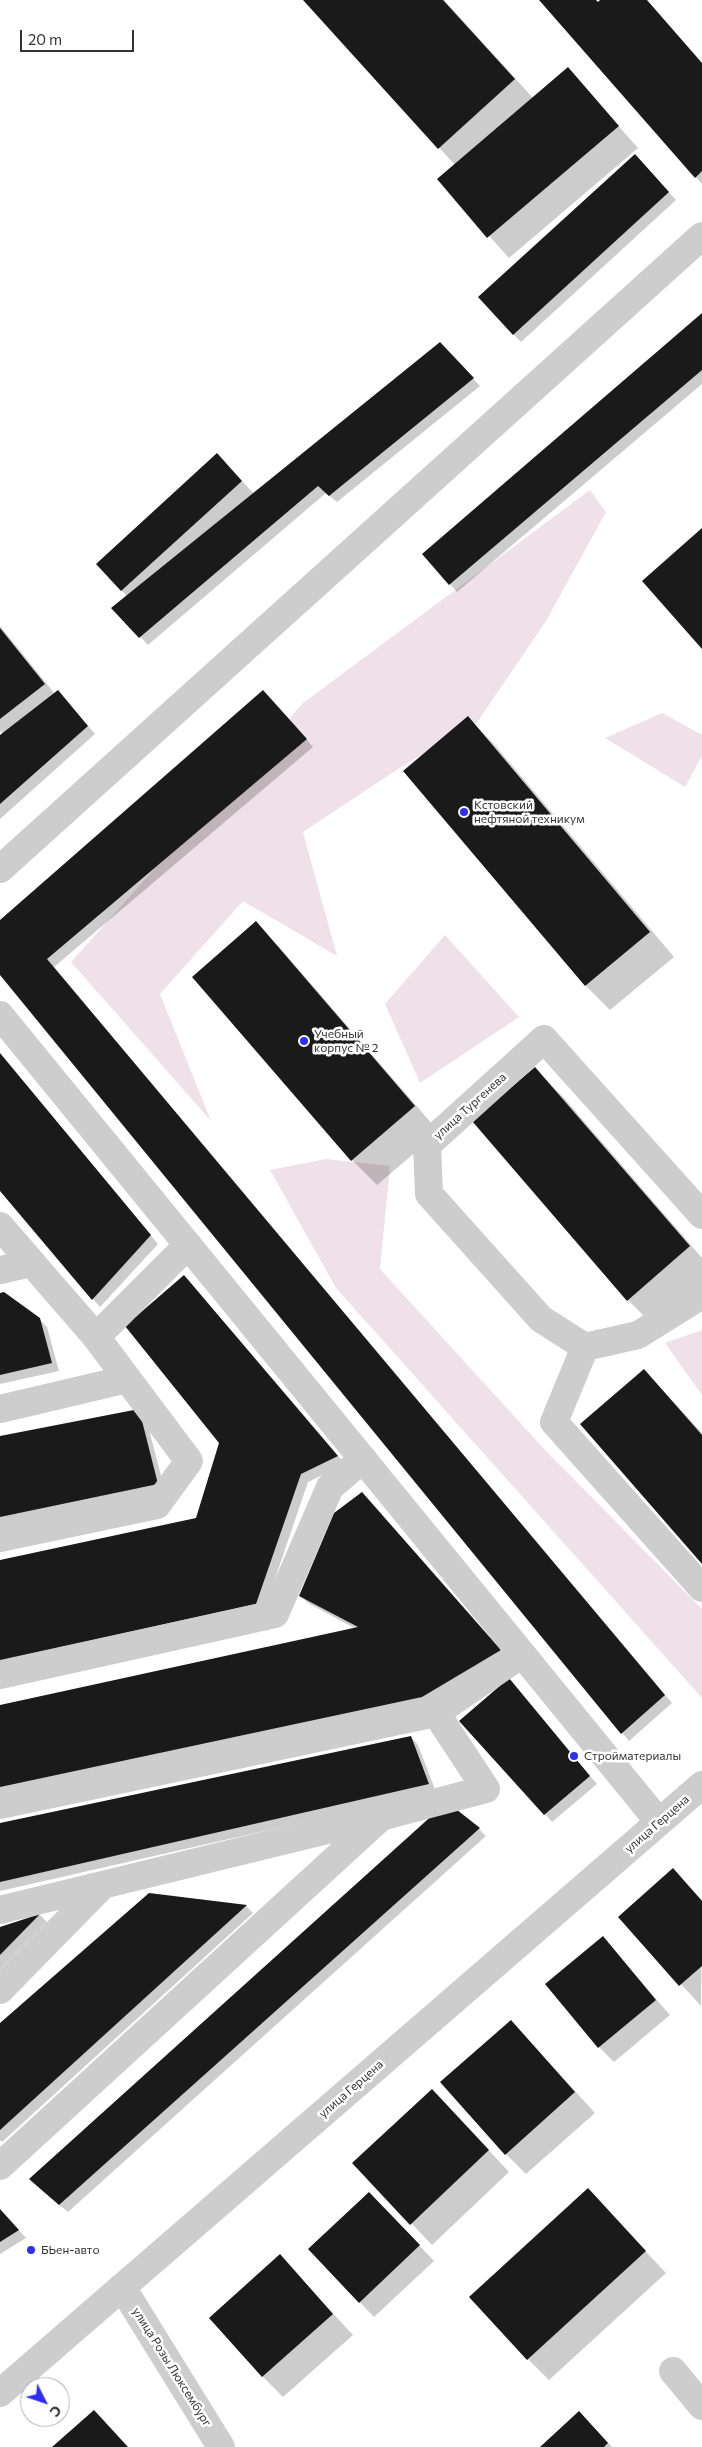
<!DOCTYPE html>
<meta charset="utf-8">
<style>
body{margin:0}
#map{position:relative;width:702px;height:2447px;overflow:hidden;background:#fff;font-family:Commissioner,sans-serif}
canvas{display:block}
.north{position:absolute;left:20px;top:2377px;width:50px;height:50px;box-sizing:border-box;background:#fff;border:1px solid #adadad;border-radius:50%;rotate:131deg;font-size:14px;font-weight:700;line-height:20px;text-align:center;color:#333}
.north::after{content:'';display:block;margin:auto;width:18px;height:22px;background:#2f2ef1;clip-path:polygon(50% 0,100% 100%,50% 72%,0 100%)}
.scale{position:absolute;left:20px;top:30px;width:114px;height:22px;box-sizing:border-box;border:2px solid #333;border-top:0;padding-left:6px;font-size:15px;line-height:18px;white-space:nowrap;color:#333;-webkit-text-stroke:4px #fff;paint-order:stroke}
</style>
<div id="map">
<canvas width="702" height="2447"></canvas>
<div class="north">С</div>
<div class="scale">20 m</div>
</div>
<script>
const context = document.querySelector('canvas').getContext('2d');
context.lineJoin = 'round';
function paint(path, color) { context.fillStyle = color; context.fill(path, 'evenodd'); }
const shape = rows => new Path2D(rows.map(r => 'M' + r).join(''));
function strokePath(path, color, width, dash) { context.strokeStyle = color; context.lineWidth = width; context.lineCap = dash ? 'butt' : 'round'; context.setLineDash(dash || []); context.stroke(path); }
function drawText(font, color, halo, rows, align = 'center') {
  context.font = font + ' Commissioner,sans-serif'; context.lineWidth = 5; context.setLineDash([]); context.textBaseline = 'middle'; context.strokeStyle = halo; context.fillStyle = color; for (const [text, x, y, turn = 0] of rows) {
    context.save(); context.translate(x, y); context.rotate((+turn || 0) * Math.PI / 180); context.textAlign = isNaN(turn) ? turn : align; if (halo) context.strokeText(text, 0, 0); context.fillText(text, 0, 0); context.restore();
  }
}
paint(shape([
 [590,490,606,512,546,621,476,724,404,765,303,832,337,956,243,901,160,994,211,1121,71,962,303,703],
 [662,713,702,735,702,756,685,787,605,738],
 [445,935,519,1017,420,1083,385,1004],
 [326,1159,390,1166,380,1269,546,1451,702,1609,702,1698,336,1288,270,1170],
 [702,1330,702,1395,665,1343]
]), '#f0e1e8');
paint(shape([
 [305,0,444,0,533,98,568,69,638,148,509,258,438,179,455,165],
 [541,0,595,0,598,4,602,0,646,0,702,64,702,184],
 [642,163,676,200,521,342,513,334],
 [702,315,702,384,457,592,424,554],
 [440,344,480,386,337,502,326,493,148,645,113,608,127,596,121,590,232,470,254,494],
 [0,626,55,694,65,699,95,734,0,819,0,737,3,734,0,731],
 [271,699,313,747,54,967,672,1703,629,1741,0,973,0,921],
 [468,718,493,743,674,957,610,1010,586,986,405,772],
 [256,923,280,948,439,1132,377,1185,352,1160,194,977],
 [0,1054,158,1244,100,1307,0,1189],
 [535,1069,564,1098,702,1258,702,1290,657,1329,628,1300],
 [184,1277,345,1464,308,1482,264,1611,0,1668,0,1561,197,1519,220,1443],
 [0,1294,39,1319,47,1327,59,1371,0,1384],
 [644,1370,702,1433,702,1562],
 [146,1418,165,1491,0,1526,0,1437],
 [370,1502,507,1658,430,1705,0,1796,0,1707,356,1629,308,1603,301,1596],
 [509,1680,597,1784,552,1822,545,1814],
 [411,1737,418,1745,436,1792,0,1891,0,1824],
 [479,1829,486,1836,68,2212,38,2187],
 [673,1870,702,1900,701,2006,620,1917],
 [150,1895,246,1906,253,1913,2,2142,0,2140,0,2025],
 [40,1915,47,1922,0,1970,0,1928],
 [603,1938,670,2015,614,2062,599,2047],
 [511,2021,595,2113,526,2174,506,2154],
 [452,2111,509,2172,432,2245,354,2163],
 [588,2190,666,2273,549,2380,528,2359],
 [384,2208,434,2261,374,2317,310,2250],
 [0,2210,26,2238,0,2254],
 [280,2256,353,2335,283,2397,263,2377],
 [594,2427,612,2447,541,2447]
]), '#0003');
paint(shape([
 [303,0,443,0,515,79,438,149],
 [539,0,596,0,598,2,600,0,647,0,702,63,702,171,695,178],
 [568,67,619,126,487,238,437,179],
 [635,154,669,192,513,335,478,297],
 [702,313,702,370,449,585,422,554],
 [440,342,474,378,329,496,318,486,139,638,111,608],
 [217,453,242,481,121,591,96,564],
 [702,528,702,649,642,581],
 [0,628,45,684,0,719],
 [58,690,88,726,0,804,0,735],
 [263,690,307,739,47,959,665,1695,621,1734,0,975,0,920],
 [468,716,650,932,585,986,403,771],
 [256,921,415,1106,351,1161,192,977],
 [0,1053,151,1235,92,1300,0,1191],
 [535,1067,690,1246,627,1301,472,1121],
 [184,1275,338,1456,301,1474,256,1604,0,1660,0,1560,196,1518,219,1443,125,1326],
 [4,1292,40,1318,52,1363,0,1375,0,1293],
 [644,1369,702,1435,702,1564,580,1424],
 [139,1409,158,1484,0,1517,0,1436],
 [362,1492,501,1650,422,1697,0,1787,0,1705,358,1627,299,1596,334,1513],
 [509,1678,590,1776,544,1815,459,1721],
 [411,1736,429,1784,0,1882,0,1823],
 [447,1802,480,1828,59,2205,29,2179],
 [673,1868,702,1901,702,1966,679,1986,618,1917],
 [149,1893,247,1905,0,2130,0,2023],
 [40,1914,0,1955,0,1927],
 [603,1936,656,2000,598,2048,545,1984],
 [511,2020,575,2092,505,2155,440,2082],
 [432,2089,489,2150,410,2225,352,2163],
 [588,2188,646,2251,527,2360,469,2297],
 [369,2192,420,2245,359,2303,308,2249],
 [0,2209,19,2230,0,2242],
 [280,2254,333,2314,262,2377,209,2318],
 [94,2410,128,2447,52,2447],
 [579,2411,608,2443,604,2447,540,2447]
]), '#1a1a1a');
strokePath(shape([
 [0,869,702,236],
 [0,1015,522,1654,436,1713,0,1805],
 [702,1215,544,1039,427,1145,429,1194,541,1319,585,1347,638,1335,702,1295],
 [0,1226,96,1337,189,1461,157,1505,0,1538],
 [0,1270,31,1263],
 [96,1337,188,1245],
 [585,1347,554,1422,702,1588],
 [0,1409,127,1379],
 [522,1654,659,1822],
 [0,1675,275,1614,330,1487,363,1459],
 [0,1910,381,1817,486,1789,436,1713],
 [0,1990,103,1885],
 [0,2166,379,1819],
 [122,2287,221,2447],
 [673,2371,702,2406],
 [0,2393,702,1785]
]), '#cdcdcd', 28);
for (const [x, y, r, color] of [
 [464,812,5,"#2f2ef1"],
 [304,1041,5,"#2f2ef1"],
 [574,1756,5,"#2f2ef1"],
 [31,2250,5,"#2f2ef1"]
]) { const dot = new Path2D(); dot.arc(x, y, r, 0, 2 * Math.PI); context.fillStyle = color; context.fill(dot); strokePath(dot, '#fff', 2); }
drawText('12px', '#333', '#fff', [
 ["Кстовский",474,805],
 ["нефтяной техникум",474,819],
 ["Учебный",314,1034],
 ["корпус № 2",314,1048],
 ["Стройматериалы",584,1756],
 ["БЬен-авто",41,2250]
], 'left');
drawText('12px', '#333', '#fff', [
 ["улица Тургенева",470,1106,-42],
 ["улица Герцена",657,1824,-41],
 ["улица Герцена",351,2089,-41],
 ["улица Розы Люксембург",172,2367,58]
]);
</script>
